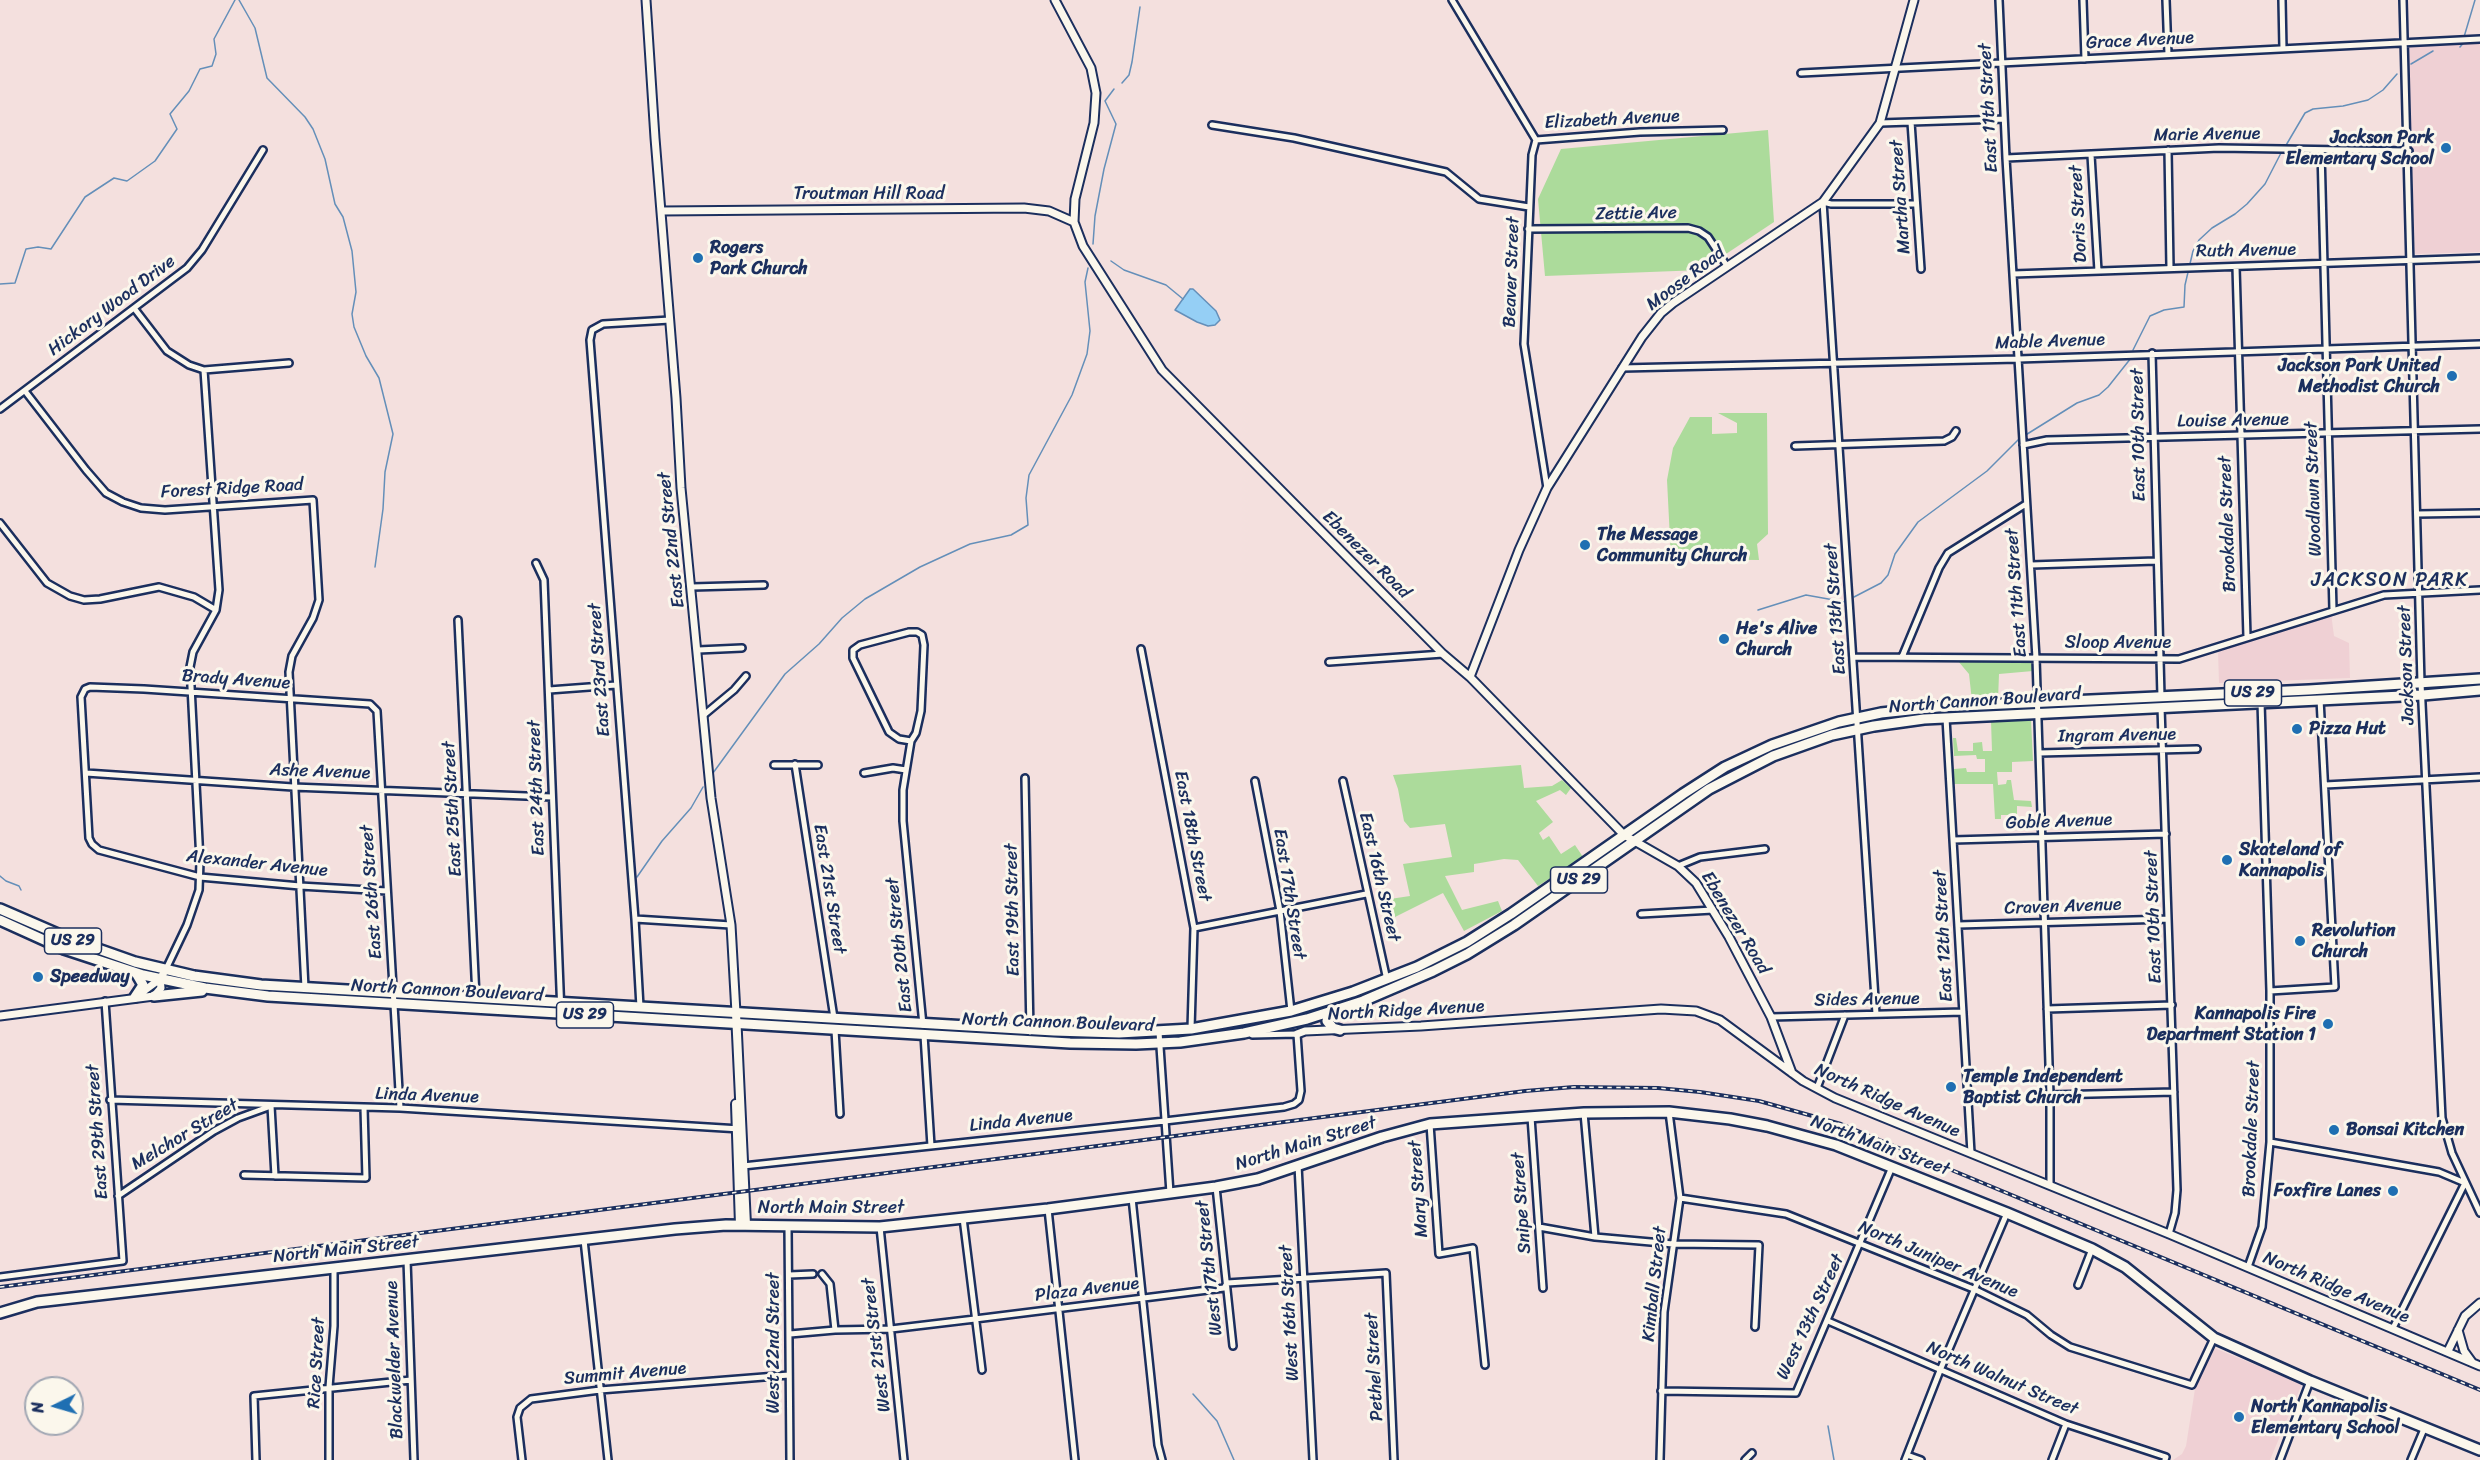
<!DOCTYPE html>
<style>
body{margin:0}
#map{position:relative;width:2480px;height:1460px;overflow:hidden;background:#f4e0de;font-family:Sriracha,sans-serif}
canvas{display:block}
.north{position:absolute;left:24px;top:1376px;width:60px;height:60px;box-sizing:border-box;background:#fbf7ec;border:2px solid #a1a7b3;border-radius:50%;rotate:265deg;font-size:16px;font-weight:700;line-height:24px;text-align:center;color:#1b2f5e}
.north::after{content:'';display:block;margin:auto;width:21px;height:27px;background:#1f6fb2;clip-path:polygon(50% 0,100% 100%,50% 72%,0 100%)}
</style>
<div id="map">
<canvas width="2480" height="1460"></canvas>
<div class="north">N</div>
</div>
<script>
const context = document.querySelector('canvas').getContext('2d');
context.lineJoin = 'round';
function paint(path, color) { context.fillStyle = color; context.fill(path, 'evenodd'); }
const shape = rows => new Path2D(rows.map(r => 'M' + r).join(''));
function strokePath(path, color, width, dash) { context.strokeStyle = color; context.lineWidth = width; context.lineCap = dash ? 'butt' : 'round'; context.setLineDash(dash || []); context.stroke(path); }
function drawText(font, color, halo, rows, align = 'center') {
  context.font = font + ' Sriracha,sans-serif'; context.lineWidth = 6; context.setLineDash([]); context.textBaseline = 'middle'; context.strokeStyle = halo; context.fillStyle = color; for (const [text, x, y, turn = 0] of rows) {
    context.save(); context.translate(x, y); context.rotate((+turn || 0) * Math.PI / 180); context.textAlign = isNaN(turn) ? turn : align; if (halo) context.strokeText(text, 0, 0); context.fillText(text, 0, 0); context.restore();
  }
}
paint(shape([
 [2480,43,2480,252,2415,254,2408,45],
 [2331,613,2334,636,2349,643,2350,678,2219,683,2218,651],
 [2212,1347,2302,1384,2270,1460,2173,1460,2182,1454,2186,1446,2195,1389]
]), '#efd0d4');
paint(shape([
 [1768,130,1774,222,1702,270,1545,276,1538,199,1561,149],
 [1718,413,1767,413,1768,534,1757,544,1759,560,1671,559,1667,480,1673,448,1690,417,1712,417,1712,434,1737,433,1737,423],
 [1958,661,2031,661,2033,671,1999,674,1998,700,1972,701,1969,674],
 [2031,720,2033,761,2012,762,2012,772,1997,772,1998,785,2006,784,2007,780,2011,780,2014,800,2031,801,2032,807,2017,806,2017,818,2033,819,2033,822,2017,822,2016,831,2015,824,2008,824,2007,819,2010,819,2010,815,2001,815,2001,819,1995,819,1993,784,1954,784,1954,769,1966,768,1967,772,1985,772,1985,759,1977,759,1976,755,1954,756,1953,738,1956,738,1958,751,1973,751,1973,743,1982,742,1983,751,1992,751,1991,721],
 [1521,765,1524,788,1552,786,1562,780,1571,788,1566,795,1560,790,1536,801,1553,822,1539,833,1543,840,1549,836,1561,854,1575,845,1583,857,1538,886,1518,860,1504,859,1474,864,1474,872,1445,876,1462,910,1498,901,1502,911,1464,931,1443,893,1395,917,1390,899,1410,896,1403,864,1452,857,1445,824,1410,828,1404,821,1398,789,1393,775]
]), '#acdb9b');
const water = shape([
 [1190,289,1193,289,1216,311,1220,320,1215,325,1208,326,1197,322,1175,310,1190,289]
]);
paint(water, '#95cff5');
strokePath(water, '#648fb9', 1.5);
strokePath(shape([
 [239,0,255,28,267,78,305,117,313,129,325,159,335,204,343,217,352,251,356,292,352,314,354,327,366,356,379,378,393,434,385,472,383,509,375,567],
 [2464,37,2475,0],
 [2460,47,2465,41],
 [2411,64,2433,51],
 [1122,83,1129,75,1132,62,1140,7],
 [2285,147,2305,113,2313,109,2343,106,2368,100,2383,90,2397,74],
 [1093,244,1095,216,1104,169,1116,124,1105,101,1114,89],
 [1111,261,1124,270,1166,285,1183,299],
 [0,284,15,283,26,249,38,247,51,249,85,197,114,178,127,181,155,161,177,129,170,114,189,91,200,69,212,66,216,54,214,39,235,0],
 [2133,350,2150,316,2164,310,2184,307,2185,285,2193,251,2199,240,2212,228,2235,214,2247,204,2265,184,2282,151],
 [2024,436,2077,403,2099,395,2108,387,2131,358],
 [1854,597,1881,583,1888,575,1895,554,1918,522,1987,471,2020,438],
 [1758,610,1806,595,1845,602],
 [713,773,785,674,819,644,842,618,865,599,920,567,970,544,1011,535,1028,525,1026,498,1029,475,1072,395,1087,354,1090,331,1085,282,1088,268],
 [0,876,6,881,19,886,21,890],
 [637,877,662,841,691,808,703,787],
 [1193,1394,1217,1421,1234,1460],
 [1828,1426,1834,1460]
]), '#648fb9', 1.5);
const minor = shape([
 [1452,0,1536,140],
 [1999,0,2006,158,2036,658,2050,1095,2050,1185],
 [2083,0,2085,59],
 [2166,0,2168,54],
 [2282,0,2283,49],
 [2403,0,2421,683,2442,1118,2452,1153,2480,1213],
 [1801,73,2480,39],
 [1911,122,1921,269],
 [1880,123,2003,119],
 [1212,125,1294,138,1446,172,1479,199,1529,207],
 [1536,140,1532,155,1524,344,1547,488],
 [1536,140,1640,132,1723,130],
 [2168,150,2170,268],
 [2321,151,2333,610],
 [2091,155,2098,271],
 [2006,158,2219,148,2409,151],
 [1528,229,1688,228,1699,231,1708,237,1727,266],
 [2236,267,2247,637],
 [2013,274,2480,258],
 [134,308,167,351,189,365,204,370,289,363],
 [2152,353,2161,697],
 [1622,368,2018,359,2480,344],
 [25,391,86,470,106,493,123,502,141,508,165,510,313,500,319,600,313,618,292,656,289,672,305,988],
 [0,409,187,268,202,250,263,150],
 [2023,445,2047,440,2480,429],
 [1795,446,1944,441,1952,437,1956,431],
 [2417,514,2480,513],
 [0,523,47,583,70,596,84,600,100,599,159,587,194,597,216,610],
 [536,563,544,580,561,1014],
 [2031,565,2156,561],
 [692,587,764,585],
 [458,620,476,997],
 [909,632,917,632,922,635,924,645,921,711,916,733,911,741,899,739,889,732,853,658,853,650,860,645,909,632],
 [1141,649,1194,928,1191,1029],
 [698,650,742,648],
 [1854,657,2179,659,2384,595,2480,590],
 [1902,657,1939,568,1948,553,2026,504],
 [1329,662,1443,654],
 [549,690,616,685],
 [2161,707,2177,1190,2175,1213,2169,1234],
 [705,714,734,690,746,676],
 [1946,718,1971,1153],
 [911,741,903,790,903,821,923,1025],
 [2039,753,2197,749],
 [795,764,834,1018],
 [774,765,818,765],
 [86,773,293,787,552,797],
 [864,773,893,768,906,770],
 [1025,778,1030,1032],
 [1255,781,1280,911,1291,1011],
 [1343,781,1387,980],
 [2325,785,2480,777],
 [1953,840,2166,834],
 [1678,866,1700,857,1765,849],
 [387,891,300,886,200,877,99,850,92,844,89,838,81,697,85,689,90,687,144,689,370,704,377,711,400,1108],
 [1641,914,1713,910],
 [635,919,731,925],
 [1958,925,2168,919],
 [1194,928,1366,894],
 [166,969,187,925,199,890,200,861,190,667,193,652,216,610,219,590,204,370],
 [2270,991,2335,987,2320,699],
 [640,1007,635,919,590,340,592,330,603,324,670,320],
 [2047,1009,2172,1005],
 [1876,1014,1823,202,1831,204,1916,204],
 [1771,1017,1963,1012],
 [835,1030,840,1114],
 [1159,1032,1170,1193],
 [924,1035,931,1146],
 [1817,1088,1845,1015],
 [2050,1095,2174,1092],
 [110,1100,400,1108,740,1129],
 [1584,1113,1595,1237],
 [1531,1117,1543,1288],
 [1430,1124,1439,1254,1473,1248,1485,1365],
 [2270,1142,2439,1172,2465,1183,2393,1328],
 [1298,1165,1313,1460],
 [743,1166,1165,1121,1284,1107,1294,1104,1299,1100,1301,1091,1297,1034,1252,1035],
 [244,1175,366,1178,364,1108],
 [1216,1187,1233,1346],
 [118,1196,214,1131,238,1118,271,1106,275,1176],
 [1132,1198,1158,1445,1162,1460],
 [1680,1198,1786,1214,1976,1290,2027,1315,2051,1335,2070,1347,2192,1385,2214,1338],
 [1048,1209,1075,1460],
 [963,1218,982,1370],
 [788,1227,790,1460],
 [880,1227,904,1460],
 [1539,1227,1595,1237,1673,1244,1759,1245,1755,1327],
 [584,1240,608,1460],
 [407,1260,414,1460],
 [2248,1267,2262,1227,2270,1142,2270,991,2261,702],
 [822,1274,830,1284,835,1330],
 [789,1275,813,1274],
 [0,1277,123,1261,105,1001],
 [2078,1285,2092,1249],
 [1828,1321,2066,1424,2166,1457,2165,1460],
 [790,1334,835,1330,891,1329,975,1319,1224,1288,1227,1283,1386,1273,1394,1460],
 [1661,1391,1796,1393,1892,1167],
 [1907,1455,1921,1460],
 [256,1460,254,1396,411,1380],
 [329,1460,329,1387,334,1326,334,1267],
 [522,1460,517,1417,520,1408,531,1399,600,1390,789,1375],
 [1660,1460,1664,1312,1680,1198,1669,1112],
 [1745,1460,1752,1453],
 [1905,1460,1941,1368,2007,1213],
 [2052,1460,2066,1424],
 [2280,1460,2310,1381],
 [2411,1460,2424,1429]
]);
const tertiary = shape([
 [646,0,655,138,676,398,681,488,711,798,731,925,736,1013],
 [1055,0,1091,68,1096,93,1094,123,1075,199,1074,222,1083,246,1162,370,1443,654,1470,677,1624,835,1678,866,1696,883,1729,937,1771,1017,1792,1073],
 [661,211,1024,208,1049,211,1074,222],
 [1470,677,1519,550,1547,488,1642,337,1661,313,1673,303,1823,202,1880,123,1914,0],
 [137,996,160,979,166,969],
 [0,1016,154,996,161,988,160,979],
 [1297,1034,1305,1031,1421,1026,1661,1009,1696,1011,1720,1020,1803,1081,1835,1098,2169,1234,2480,1366],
 [2458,1330,2464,1351,2472,1362],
 [2448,1351,2465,1316,2480,1303]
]);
const secondary = shape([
 [736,1013,746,1225],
 [736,1104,740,1225]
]);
const primary = shape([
 [0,909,67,938,135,962,194,976,261,985,1054,1031,1119,1033,1191,1029,1291,1011,1353,992,1417,967,1467,942,1511,914,1683,794,1725,767,1772,745,1839,722,1881,713,1938,707,2309,690,2480,679],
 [0,920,64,949,143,975,205,988,268,996,1070,1043,1136,1044,1180,1042,1244,1033,1307,1019,1363,1001,1433,971,1467,954,1514,925,1709,789,1773,756,1832,735,1874,726,1924,719,2423,695,2480,690],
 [154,996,202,991],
 [135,997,143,985,136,973],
 [1330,1012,1327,1021,1333,1028,1340,1030],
 [0,1313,37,1302,675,1229,726,1225,880,1227,1048,1209,1216,1187,1258,1179,1382,1137,1430,1124,1584,1113,1669,1112,1730,1119,1767,1126,1836,1145,2007,1213,2092,1249,2125,1267,2214,1338,2310,1381,2480,1450]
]);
strokePath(minor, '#1b2f5e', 10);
strokePath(tertiary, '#1b2f5e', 11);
strokePath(secondary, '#1b2f5e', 12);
strokePath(primary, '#1b2f5e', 14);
strokePath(minor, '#fbf7ec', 5);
strokePath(tertiary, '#fbf7ec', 7);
strokePath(secondary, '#fbf7ec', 8);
strokePath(primary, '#fbf7ec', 9);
const rail = shape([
 [0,1287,1525,1091,1574,1087,1658,1088,1700,1092,1759,1101,1841,1124,2480,1390]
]);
strokePath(rail, '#1b2f5e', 4);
strokePath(rail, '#fbf7ec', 1.5, [4.5]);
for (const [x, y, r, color] of [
 [2446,148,6,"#1f6fb2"],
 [698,258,6,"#1f6fb2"],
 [2452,376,6,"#1f6fb2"],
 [1585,545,6,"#1f6fb2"],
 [1724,639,6,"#1f6fb2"],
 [2297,729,6,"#1f6fb2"],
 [2227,860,6,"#1f6fb2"],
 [2300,941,6,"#1f6fb2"],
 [38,977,6,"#1f6fb2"],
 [2328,1024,6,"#1f6fb2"],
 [1951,1087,6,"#1f6fb2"],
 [2334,1130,6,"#1f6fb2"],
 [2393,1191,6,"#1f6fb2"],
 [2239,1417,6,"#1f6fb2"]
]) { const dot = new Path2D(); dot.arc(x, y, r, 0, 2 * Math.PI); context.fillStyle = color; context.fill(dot); strokePath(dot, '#fbf7ec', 2); }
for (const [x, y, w] of [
 [2253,693,57],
 [1579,880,57],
 [73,941,57],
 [585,1015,57]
]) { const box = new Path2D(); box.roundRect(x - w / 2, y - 13, w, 26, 4.5); context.fillStyle = '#fbf7ec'; context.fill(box); strokePath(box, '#1b2f5e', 1.5); }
drawText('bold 16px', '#1b2f5e', null, [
 ["US 29",2253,693],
 ["US 29",1579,880],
 ["US 29",73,941],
 ["US 29",585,1015]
]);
drawText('18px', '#1b2f5e', '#fbf7ec', [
 ["Grace Avenue",2140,41,-3],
 ["East 11th Street",1989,108,-93],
 ["Elizabeth Avenue",1612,120,-3],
 ["Marie Avenue",2207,135,-1],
 ["Troutman Hill Road",869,194],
 ["Martha Street",1901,197,-94],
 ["Zettie Ave",1636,214,-1],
 ["Doris Street",2079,214,-93],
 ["Ruth Avenue",2246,251,-1],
 ["Beaver Street",1512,272,-88],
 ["Moose Road",1686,279,-37],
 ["Hickory Wood Drive",112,306,-37],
 ["Mable Avenue",2050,342,-2],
 ["Louise Avenue",2233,421,-1],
 ["East 10th Street",2139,435,-91],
 ["Forest Ridge Road",232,489,-3],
 ["Woodlawn Street",2314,489,-92],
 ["Brookdale Street",2228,524,-92],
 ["East 22nd Street",672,540,-96],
 ["Ebenezer Road",1366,555,45],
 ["East 11th Street",2017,593,-94],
 ["East 13th Street",1836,609,-94],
 ["Sloop Avenue",2118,643],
 ["Jackson Street",2407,665,-92],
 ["East 23rd Street",600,670,-94],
 ["Brady Avenue",236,680,4],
 ["North Cannon Boulevard",1985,701,-4],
 ["Ingram Avenue",2117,736,-1],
 ["Ashe Avenue",320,772,2],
 ["East 24th Street",537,788,-92],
 ["East 25th Street",453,809,-93],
 ["Goble Avenue",2059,822,-2],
 ["East 18th Street",1192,836,79],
 ["Alexander Avenue",257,864,6],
 ["East 16th Street",1379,877,77],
 ["East 21st Street",829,889,81],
 ["East 26th Street",372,892,-94],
 ["East 17th Street",1289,894,81],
 ["Craven Avenue",2063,907,-2],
 ["East 19th Street",1013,910,-91],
 ["East 10th Street",2154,917,-92],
 ["Ebenezer Road",1735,923,59],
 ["East 12th Street",1944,936,-93],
 ["East 20th Street",900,945,-96],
 ["North Cannon Boulevard",447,991,3],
 ["Sides Avenue",1867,1000,-1],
 ["North Ridge Avenue",1406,1011,-3],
 ["North Cannon Boulevard",1058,1023,2],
 ["Linda Avenue",427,1096,2],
 ["North Ridge Avenue",1887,1101,24],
 ["Linda Avenue",1021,1121,-6],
 ["Brookdale Street",2252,1129,-88],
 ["East 29th Street",98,1132,-94],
 ["Melchor Street",185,1135,-31],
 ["North Main Street",1306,1144,-17],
 ["North Main Street",1880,1146,20],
 ["Mary Street",1419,1189,-94],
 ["Snipe Street",1522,1203,-94],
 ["North Main Street",831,1208],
 ["North Main Street",346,1250,-6],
 ["North Juniper Avenue",1938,1260,23],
 ["West 17th Street",1210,1268,-96],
 ["Kimball Street",1655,1284,-84],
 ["North Ridge Avenue",2336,1288,23],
 ["Plaza Avenue",1087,1290,-7],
 ["West 16th Street",1290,1313,-93],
 ["West 13th Street",1811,1317,-65],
 ["West 22nd Street",774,1343,-90],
 ["West 21st Street",877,1345,-97],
 ["Blackwelder Avenue",395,1360,-92],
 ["Rice Street",317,1363,-87],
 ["Pethel Street",1375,1367,-93],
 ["Summit Avenue",625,1374,-5],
 ["North Walnut Street",2002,1379,23]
]);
drawText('bold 18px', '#1b2f5e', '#fbf7ec', [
 ["Jackson Park",2434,138,"right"],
 ["Elementary School",2434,159,"right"],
 ["Rogers",710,248],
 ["Park Church",710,269],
 ["Jackson Park United",2440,366,"right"],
 ["Methodist Church",2440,387,"right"],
 ["The Message",1597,535],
 ["Community Church",1597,556],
 ["He's Alive",1736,629],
 ["Church",1736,650],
 ["Pizza Hut",2309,729],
 ["Skateland of",2239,850],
 ["Kannapolis",2239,871],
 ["Revolution",2312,931],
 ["Church",2312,952],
 ["Speedway",50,977],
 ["Kannapolis Fire",2316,1014,"right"],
 ["Department Station 1",2316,1035,"right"],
 ["Temple Independent",1963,1077],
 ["Baptist Church",1963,1098],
 ["Bonsai Kitchen",2346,1130],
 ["Foxfire Lanes",2381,1191,"right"],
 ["North Kannapolis",2251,1407],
 ["Elementary School",2251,1428]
], 'left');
context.letterSpacing = '1.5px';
drawText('20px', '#1b2f5e', '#fbf7ec', [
 ["JACKSON PARK",2390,581]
]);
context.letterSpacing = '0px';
</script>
